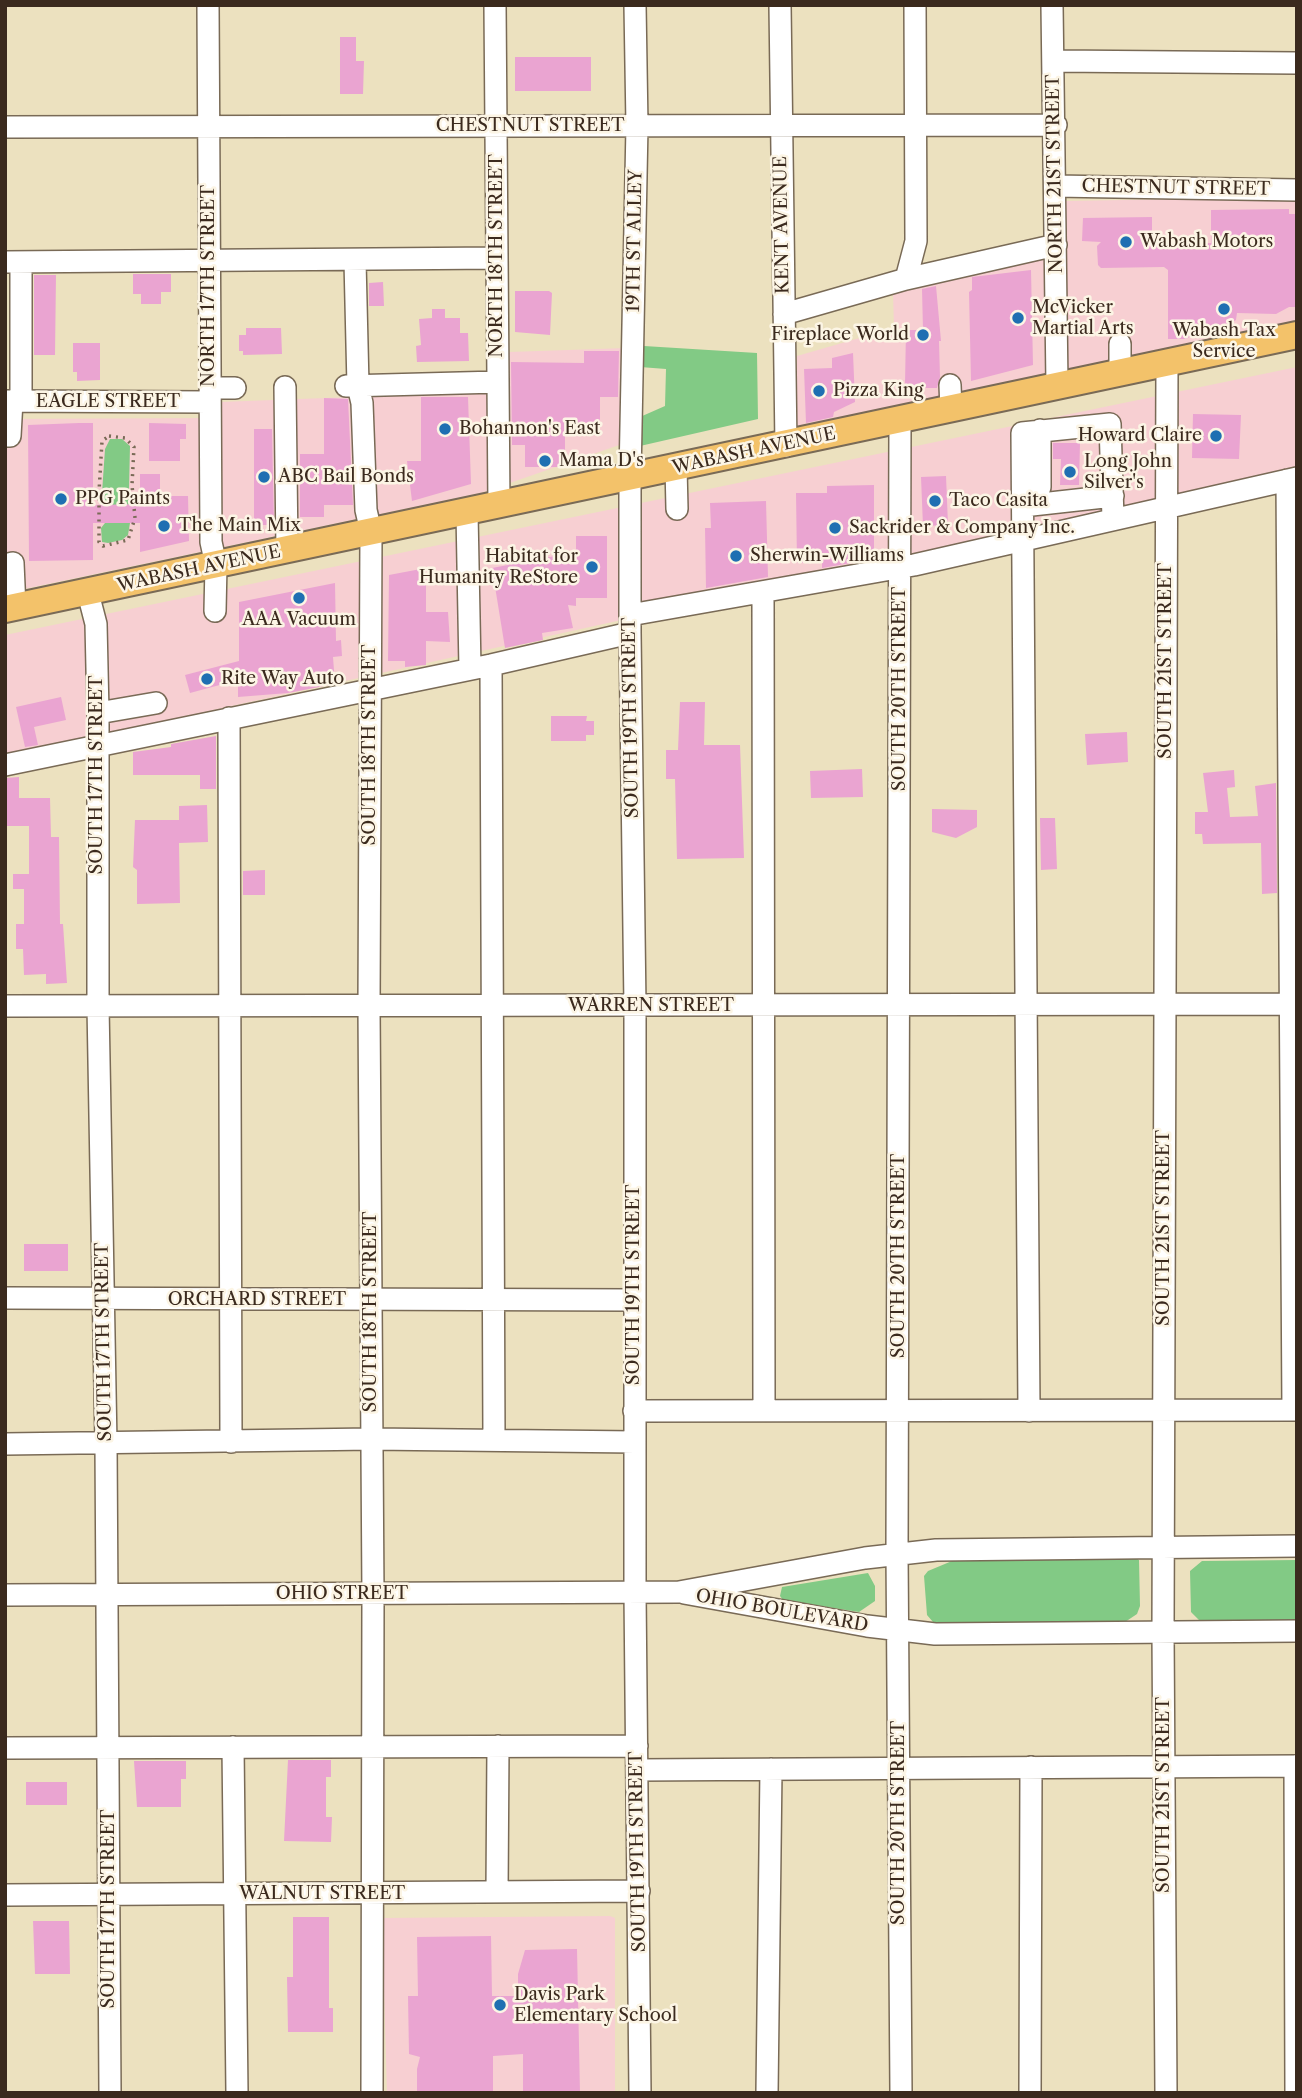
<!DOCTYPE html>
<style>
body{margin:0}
#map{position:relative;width:1302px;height:2098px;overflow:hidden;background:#ece1bf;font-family:"Libre Caslon Text",serif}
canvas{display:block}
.frame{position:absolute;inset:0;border:7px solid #3b2a1e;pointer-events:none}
</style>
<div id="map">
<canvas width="1302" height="2098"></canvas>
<div class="frame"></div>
</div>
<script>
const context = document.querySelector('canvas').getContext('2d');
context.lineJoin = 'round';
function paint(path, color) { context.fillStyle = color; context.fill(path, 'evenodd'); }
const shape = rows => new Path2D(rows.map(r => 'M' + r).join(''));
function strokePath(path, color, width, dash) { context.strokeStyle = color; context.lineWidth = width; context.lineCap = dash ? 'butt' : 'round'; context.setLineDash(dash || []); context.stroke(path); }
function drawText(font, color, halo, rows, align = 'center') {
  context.font = font + ' "Libre Caslon Text",serif'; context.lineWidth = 5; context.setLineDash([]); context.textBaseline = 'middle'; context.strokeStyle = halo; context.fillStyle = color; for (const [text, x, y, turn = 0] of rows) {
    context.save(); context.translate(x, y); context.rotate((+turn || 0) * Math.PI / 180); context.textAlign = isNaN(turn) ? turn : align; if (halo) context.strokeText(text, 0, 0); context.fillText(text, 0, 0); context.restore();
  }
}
paint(shape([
 [1297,197,1297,324,797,430,797,356,894,328,893,293,1063,251,1065,201],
 [627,348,622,444,481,493,5,593,5,419,219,418,220,402,485,392,507,382,509,352],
 [1297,367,1297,471,5,756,5,635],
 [610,1916,615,1918,615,2093,387,2093,382,1918]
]), '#f7cfd2');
paint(shape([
 [644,346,757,353,758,419,640,446,640,417,665,406,666,369,640,367,640,348],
 [110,439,122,439,130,446,129,490,132,511,128,535,122,540,108,543,102,542,101,528,105,523,102,493,105,449],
 [1134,1557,1139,1560,1140,1606,1137,1614,1122,1624,933,1622,927,1615,924,1576,928,1571,952,1561],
 [1297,1560,1297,1621,1201,1622,1191,1612,1190,1571,1202,1561],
 [868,1573,875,1586,875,1601,859,1612,783,1600,780,1596,782,1587]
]), '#82ca85');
paint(shape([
 [340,37,356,37,356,61,364,61,363,94,340,94],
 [515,57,591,57,591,91,515,91],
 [1289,209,1289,214,1297,214,1297,307,1289,307,1276,314,1237,313,1236,320,1225,327,1209,326,1186,339,1168,339,1168,270,1164,267,1101,268,1098,265,1097,246,1101,242,1082,241,1083,218,1152,217,1152,243,1211,243,1211,210],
 [1031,270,1033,365,971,381,969,292,972,290,972,277],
 [133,274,171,274,171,292,161,292,161,304,141,304,141,294,133,294],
 [34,275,56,275,55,355,34,355],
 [383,282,384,306,369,306,369,283],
 [936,286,941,341,939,341,940,377,937,388,918,388,915,394,905,384,906,330,923,330,922,289],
 [515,291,549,291,552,293,550,335,515,332],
 [432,309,445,309,445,318,460,318,460,333,468,333,469,361,417,362,416,346,421,345,419,319,432,318],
 [246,328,281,328,282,354,243,355,243,351,239,351,239,335,246,335],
 [73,343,100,343,100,380,77,381,77,372,73,372],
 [584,351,619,351,618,397,600,397,600,425,565,425,565,467,525,467,525,445,512,445,511,362,584,363],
 [853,353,855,402,834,412,833,417,806,423,804,369,832,368,832,358],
 [421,397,468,397,471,484,412,501,407,461,421,461],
 [324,398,348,399,353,505,324,505,324,517,300,517,300,454,324,454],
 [1193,414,1241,415,1239,459,1192,458],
 [79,423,93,423,93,505,140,504,140,474,160,474,160,496,188,496,189,541,140,552,140,523,93,523,93,560,29,561,28,425],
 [149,423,186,424,186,439,180,439,180,461,149,461],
 [254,429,272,429,274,525,254,525],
 [1053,443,1080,443,1079,485,1060,485,1061,459,1053,459],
 [946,476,948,525,923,526,921,477],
 [874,485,874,559,822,568,822,562,797,563,796,493,827,493,827,486],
 [766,501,768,577,706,588,705,528,711,528,710,503],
 [576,536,607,536,607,598,576,598,576,606,568,605,573,628,542,633,543,640,505,648,492,568,576,552],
 [426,568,426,612,448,612,450,642,426,641,426,665,405,667,405,661,388,661,389,575],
 [335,583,336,641,341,640,342,656,333,657,335,684,288,693,238,697,238,680,190,693,185,675,239,661,239,602],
 [61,697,66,720,34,727,38,745,25,747,16,707],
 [680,702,705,702,704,745,740,745,744,858,677,859,675,779,666,779,666,750,678,750],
 [551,716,587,716,586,721,594,721,594,735,586,735,586,741,551,741],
 [1127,732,1128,762,1087,765,1085,734],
 [216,736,216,789,200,789,200,775,133,775,133,752,171,747,171,744],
 [862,769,863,797,811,798,810,771],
 [1234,770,1235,787,1227,788,1230,817,1258,816,1255,786,1276,783,1277,893,1262,894,1261,843,1203,844,1202,834,1195,834,1195,812,1208,812,1203,773],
 [19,777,19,798,50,798,51,837,59,837,60,924,63,924,67,983,46,984,46,974,24,975,23,949,16,949,16,924,24,924,24,889,13,889,13,874,29,874,29,826,5,826,5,778],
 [207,805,208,842,179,843,180,903,137,904,137,870,133,867,135,820,179,820,179,806],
 [932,809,977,810,977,827,956,838,932,832],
 [1040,818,1055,818,1057,869,1041,870],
 [265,870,265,895,243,895,243,871],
 [24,1244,68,1244,68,1271,24,1271],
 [288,1760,331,1760,331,1777,326,1777,326,1817,332,1817,331,1842,284,1841],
 [134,1761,186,1761,186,1779,181,1779,181,1807,137,1807],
 [26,1782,67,1782,67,1805,26,1805],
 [293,1917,329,1917,329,2008,333,2008,333,2032,288,2032,287,1977,293,1977],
 [33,1921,69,1921,70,1974,35,1974],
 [491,1936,492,1996,518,1996,518,1974,525,1950,577,1949,580,2093,523,2093,523,2054,493,2056,493,2093,417,2093,417,2069,420,2057,409,2054,408,1996,418,1996,417,1937]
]), '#eaa4d1');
const minor = shape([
 [208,5,211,542,216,565,215,611],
 [495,5,499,506],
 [635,5,637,126,630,476,630,633,635,1006,635,1593,640,2093],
 [780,5,786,446],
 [1052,5,1057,385],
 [1054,61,1297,63],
 [5,127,1056,125],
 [1055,186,1297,190],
 [355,261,358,386,362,403,366,510,371,532,369,1007,373,1595,372,2093],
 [5,262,497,258],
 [21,262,21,401],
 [906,279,1056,245],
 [784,314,906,279,916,241,915,5],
 [1120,344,1120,373],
 [950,385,951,409],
 [346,386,498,382],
 [285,387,287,550],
 [210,388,235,388],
 [5,401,210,402],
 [900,420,897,1553,901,2093],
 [5,436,10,436,12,401],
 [676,467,677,509],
 [1287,480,1293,1410],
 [1023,500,1040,487,1040,430],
 [1023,506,1113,496],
 [467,513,470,669],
 [5,565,13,563,15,608],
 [763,592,764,1411],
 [88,593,96,624,98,713,98,1006,106,1444,110,2093],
 [630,615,914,565,1297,478],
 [491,665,494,1440],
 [98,713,156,703],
 [229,718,231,1442],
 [5,765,491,665,630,633],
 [5,1006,1297,1004],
 [5,1298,634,1300],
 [634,1411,1297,1410],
 [1029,1411,1022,433,1110,424,1113,519],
 [5,1444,372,1439,635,1442],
 [684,1593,867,1626,935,1634,1297,1631],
 [5,1595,679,1592,865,1558,936,1550,1297,1546],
 [233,1747,237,2093],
 [5,1748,637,1746],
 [1295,1766,1296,2093],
 [637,1770,1297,1766],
 [497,1892,498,1746],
 [5,1895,639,1891],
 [767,2093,771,1769],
 [1030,2093,1031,1767],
 [1166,2093,1163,1632,1167,364]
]);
const major = shape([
 [5,609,1297,335]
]);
strokePath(minor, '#796a56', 24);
strokePath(major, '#796a56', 30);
strokePath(shape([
 [109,436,125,438,134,447,132,485,135,518,128,540,103,546,99,542,99,492,102,441,109,436]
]), '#796a56', 3.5, [2, 5]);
strokePath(minor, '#fff', 21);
strokePath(major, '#f3c26a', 26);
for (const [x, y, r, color] of [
 [1126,242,7,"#1f6fb2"],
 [1224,309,7,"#1f6fb2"],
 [1018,318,7,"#1f6fb2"],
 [923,335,7,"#1f6fb2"],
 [819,391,7,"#1f6fb2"],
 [445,429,7,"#1f6fb2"],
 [1216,436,7,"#1f6fb2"],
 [545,461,7,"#1f6fb2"],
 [1070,472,7,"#1f6fb2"],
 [264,477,7,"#1f6fb2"],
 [61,499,7,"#1f6fb2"],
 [935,501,7,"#1f6fb2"],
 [164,526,7,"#1f6fb2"],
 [835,528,7,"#1f6fb2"],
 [736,556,7,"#1f6fb2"],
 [592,567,7,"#1f6fb2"],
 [299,598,7,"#1f6fb2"],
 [207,679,7,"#1f6fb2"],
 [500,2005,7,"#1f6fb2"]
]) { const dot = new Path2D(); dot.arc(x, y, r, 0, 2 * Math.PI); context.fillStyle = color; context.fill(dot); strokePath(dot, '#fcf5e5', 2.5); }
drawText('18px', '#3b2a1e', '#fcf5e5', [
 ["CHESTNUT STREET",530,126],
 ["NORTH 21ST STREET",1055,174,-91],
 ["CHESTNUT STREET",1176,188,1],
 ["KENT AVENUE",782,225,-91],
 ["19TH ST ALLEY",635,241,-89],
 ["NORTH 18TH STREET",497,256,-90],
 ["NORTH 17TH STREET",209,286,-90],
 ["EAGLE STREET",108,402],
 ["WABASH AVENUE",754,451,-12],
 ["WABASH AVENUE",199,569,-12],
 ["SOUTH 21ST STREET",1166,661,-90],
 ["SOUTH 20TH STREET",900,689,-90],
 ["SOUTH 19TH STREET",631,718,-91],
 ["SOUTH 18TH STREET",370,745,-90],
 ["SOUTH 17TH STREET",97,775,-90],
 ["WARREN STREET",651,1006],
 ["SOUTH 21ST STREET",1164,1228,-90],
 ["SOUTH 20TH STREET",899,1256,-90],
 ["SOUTH 19TH STREET",634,1285,-90],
 ["ORCHARD STREET",257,1300],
 ["SOUTH 18TH STREET",371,1312,-90],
 ["SOUTH 17TH STREET",104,1342,-91],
 ["OHIO STREET",342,1594],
 ["OHIO BOULEVARD",782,1611,10],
 ["SOUTH 21ST STREET",1164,1795,-90],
 ["SOUTH 20TH STREET",899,1823,-90],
 ["SOUTH 19TH STREET",638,1852,-91],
 ["WALNUT STREET",322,1894],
 ["SOUTH 17TH STREET",109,1909,-90]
]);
drawText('18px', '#3b2a1e', '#fcf5e5', [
 ["Wabash Motors",1140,242],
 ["McVicker",1032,308],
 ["Martial Arts",1032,329],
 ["Wabash Tax",1224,331,"center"],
 ["Service",1224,352,"center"],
 ["Fireplace World",909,335,"right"],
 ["Pizza King",833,391],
 ["Bohannon's East",459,429],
 ["Howard Claire",1202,436,"right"],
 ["Mama D's",559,461],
 ["Long John",1084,462],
 ["Silver's",1084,483],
 ["ABC Bail Bonds",278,477],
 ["PPG Paints",75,499],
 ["Taco Casita",949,501],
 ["The Main Mix",178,526],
 ["Sackrider & Company Inc.",849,528],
 ["Sherwin-Williams",750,556],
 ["Habitat for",578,557,"right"],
 ["Humanity ReStore",578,578,"right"],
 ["AAA Vacuum",299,620,"center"],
 ["Rite Way Auto",221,679],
 ["Davis Park",514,1995],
 ["Elementary School",514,2016]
], 'left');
</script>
